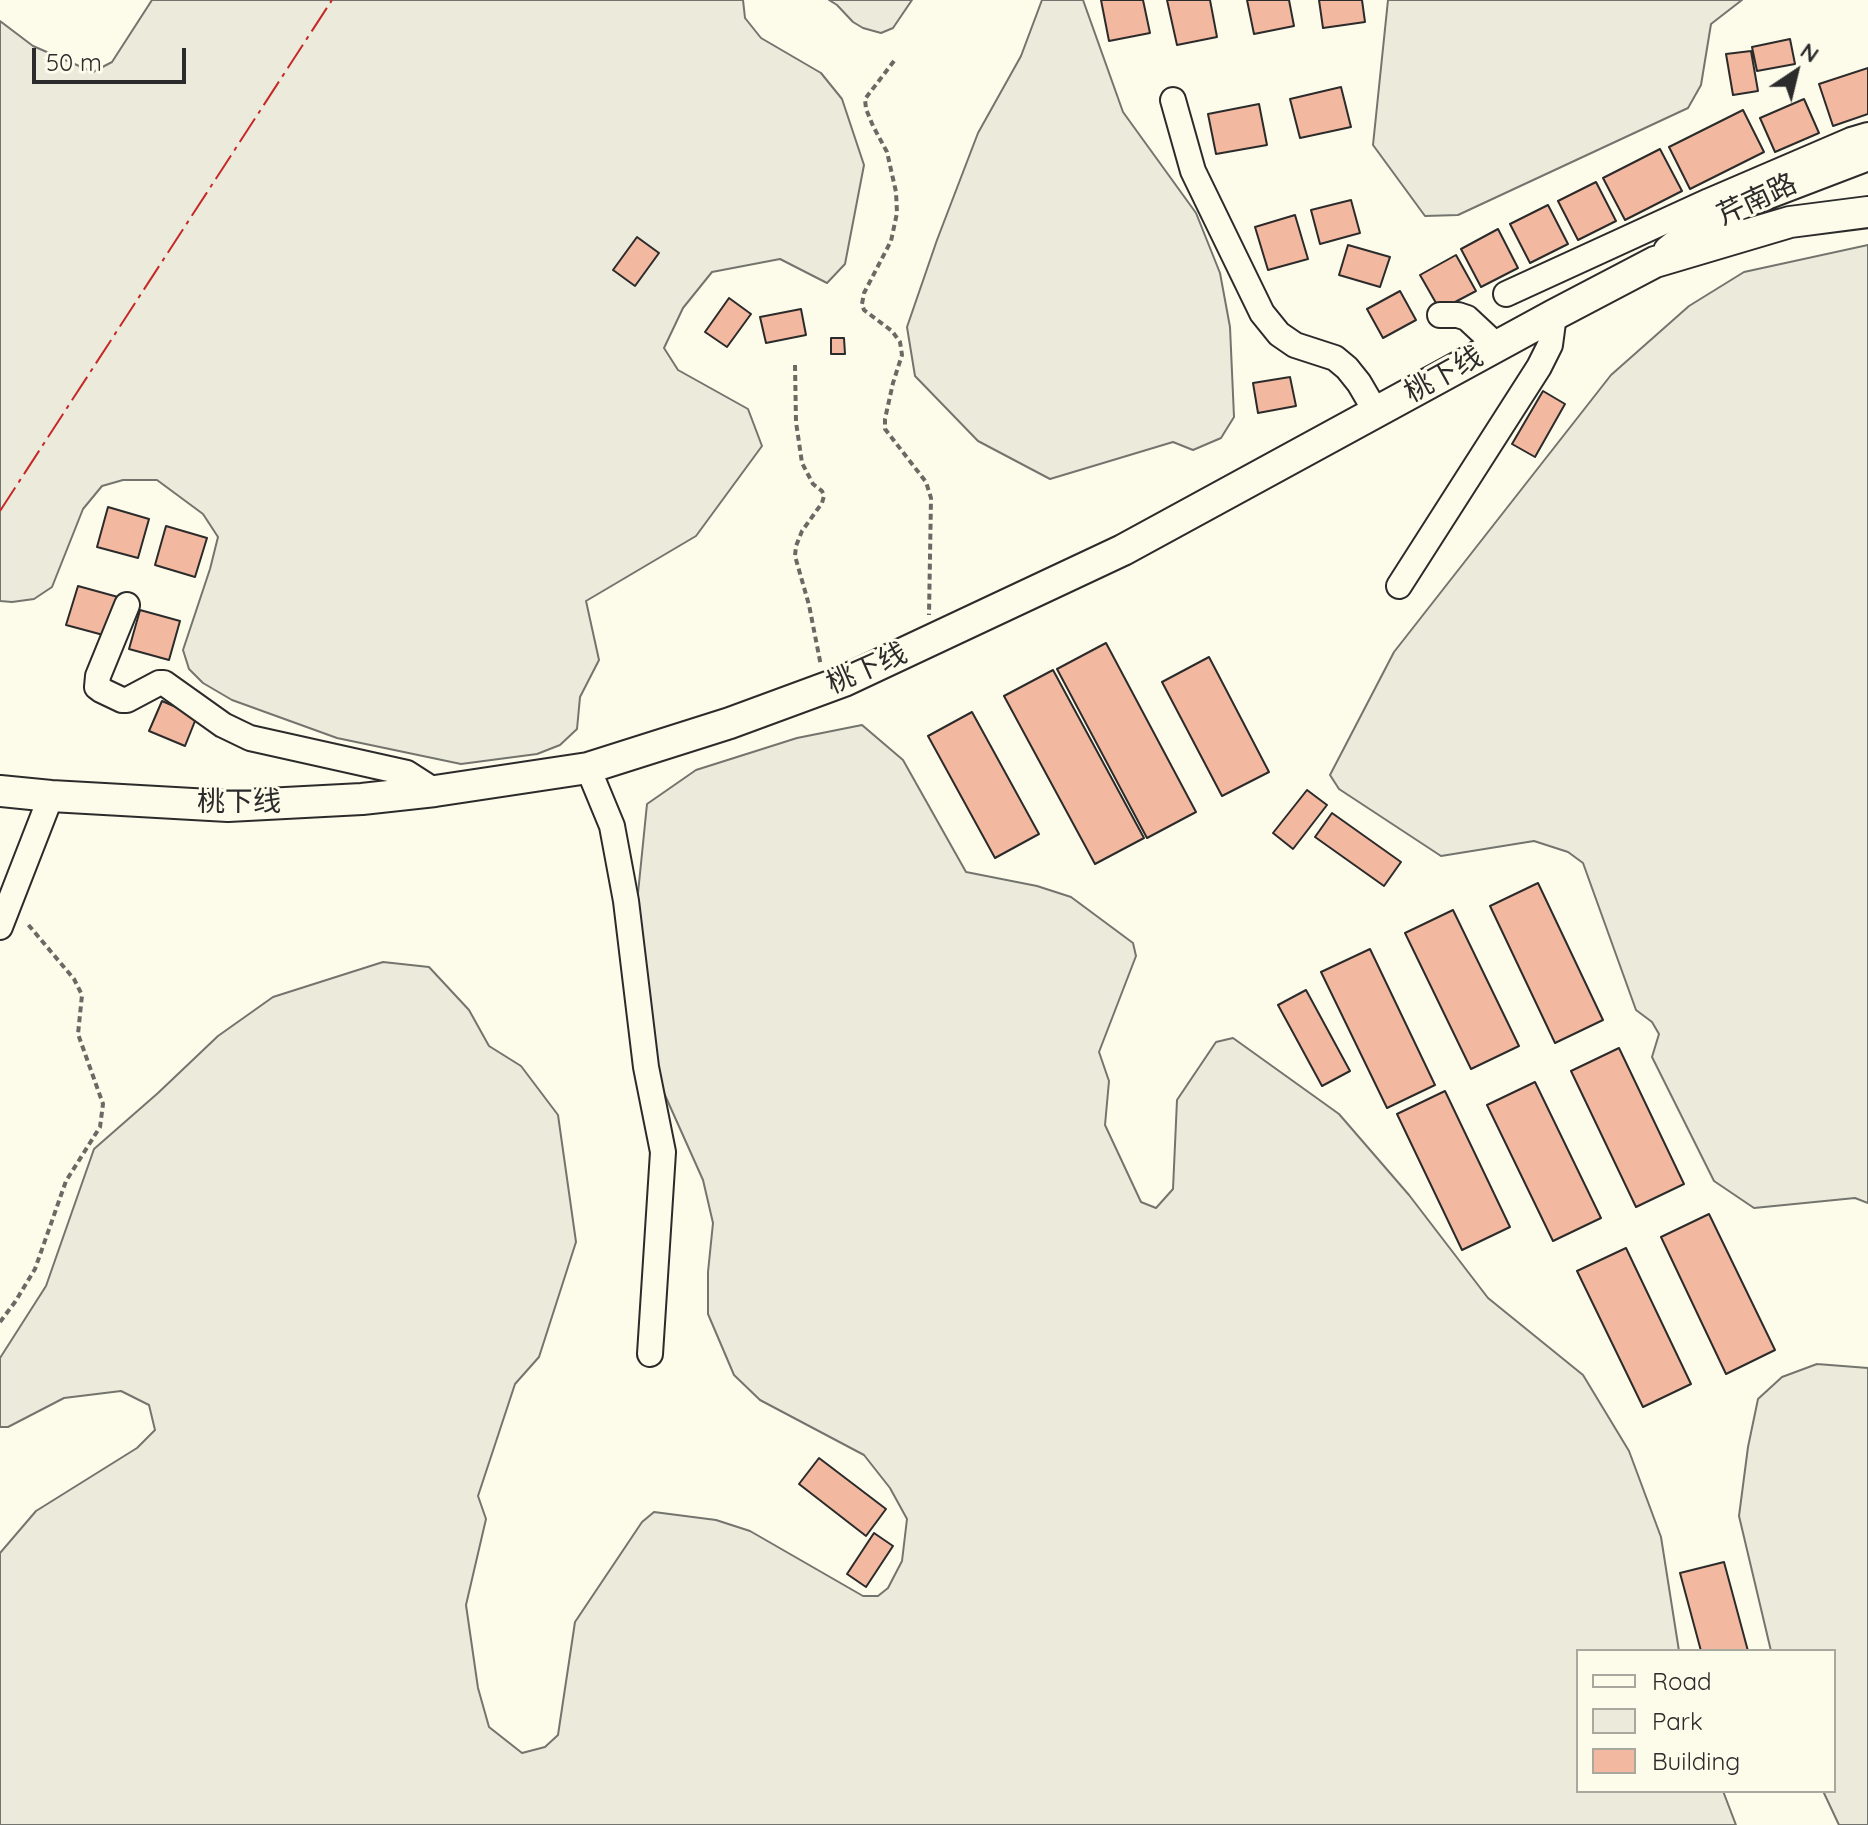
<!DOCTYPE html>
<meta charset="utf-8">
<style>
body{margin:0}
#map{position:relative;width:1868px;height:1825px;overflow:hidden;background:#fdfbea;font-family:Quicksand,sans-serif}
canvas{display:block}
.legend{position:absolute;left:1576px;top:1649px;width:260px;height:144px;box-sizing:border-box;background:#fdfbea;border:2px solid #a9a89e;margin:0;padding:10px 14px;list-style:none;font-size:24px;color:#2b2b2b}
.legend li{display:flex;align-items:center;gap:16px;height:40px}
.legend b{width:40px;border:2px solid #a9a89e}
.north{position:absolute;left:1756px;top:32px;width:80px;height:80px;-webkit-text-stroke:6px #fdfbea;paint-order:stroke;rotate:35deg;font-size:22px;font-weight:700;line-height:32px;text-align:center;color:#2b2b2b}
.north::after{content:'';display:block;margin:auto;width:28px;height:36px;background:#2b2b2b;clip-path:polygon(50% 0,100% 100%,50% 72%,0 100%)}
.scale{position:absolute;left:32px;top:48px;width:154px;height:36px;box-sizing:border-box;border:4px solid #2b2b2b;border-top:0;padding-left:10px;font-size:24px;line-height:28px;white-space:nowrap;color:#2b2b2b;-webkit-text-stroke:6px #fdfbea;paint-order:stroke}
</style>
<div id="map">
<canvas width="1868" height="1825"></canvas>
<ul class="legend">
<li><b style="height:10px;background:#fdfbea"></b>Road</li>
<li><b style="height:22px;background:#ecebdb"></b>Park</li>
<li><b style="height:22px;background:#f2b8a0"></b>Building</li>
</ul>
<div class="north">N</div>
<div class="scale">50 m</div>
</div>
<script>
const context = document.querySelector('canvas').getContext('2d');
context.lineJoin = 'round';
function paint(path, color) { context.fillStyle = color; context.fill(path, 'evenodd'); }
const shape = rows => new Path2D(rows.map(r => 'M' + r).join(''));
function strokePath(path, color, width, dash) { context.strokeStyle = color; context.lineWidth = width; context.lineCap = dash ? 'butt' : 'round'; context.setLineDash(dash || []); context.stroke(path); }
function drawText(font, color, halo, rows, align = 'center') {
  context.font = font + ' Quicksand,"Noto Sans SC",sans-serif'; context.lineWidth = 6; context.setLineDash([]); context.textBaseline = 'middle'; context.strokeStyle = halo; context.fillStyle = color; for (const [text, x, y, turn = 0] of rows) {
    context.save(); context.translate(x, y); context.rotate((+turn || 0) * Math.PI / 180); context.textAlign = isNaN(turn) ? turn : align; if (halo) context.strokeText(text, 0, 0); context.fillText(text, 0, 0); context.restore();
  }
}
const green = shape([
 [152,0,743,0,745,18,761,38,821,73,842,99,864,165,845,264,827,283,780,259,712,272,683,308,664,348,678,370,748,409,762,446,696,536,586,601,599,660,580,697,577,729,560,745,537,754,461,764,337,738,232,700,203,683,189,669,183,650,210,569,218,537,203,514,157,480,123,480,102,486,83,509,52,587,34,599,12,602,0,601,0,21,33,46,93,72,112,62,152,0],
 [829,0,912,0,893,28,881,33,863,28,853,22,837,5,829,0],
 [1042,0,1083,0,1123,112,1196,213,1220,273,1230,327,1234,417,1221,438,1193,450,1173,442,1050,479,978,441,915,376,907,327,937,240,978,133,1021,56,1042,0],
 [1388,0,1742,0,1711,24,1701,85,1688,108,1458,215,1425,216,1373,145,1388,0],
 [1868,245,1868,1203,1855,1198,1754,1208,1714,1181,1652,1057,1659,1034,1652,1022,1636,1010,1583,863,1568,852,1534,841,1441,856,1339,789,1330,775,1394,652,1611,375,1689,306,1744,272,1868,245],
 [862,725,903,760,966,872,1037,886,1071,897,1133,943,1136,956,1099,1052,1109,1081,1105,1125,1141,1202,1156,1208,1173,1189,1177,1100,1216,1042,1233,1038,1339,1114,1409,1195,1488,1298,1583,1375,1629,1451,1661,1537,1679,1651,1578,1651,1578,1791,1723,1791,1736,1825,0,1825,0,1553,36,1511,137,1448,155,1430,149,1405,121,1391,64,1398,8,1427,0,1427,0,1358,46,1286,94,1149,158,1093,218,1036,273,997,383,962,429,967,469,1010,489,1046,521,1066,558,1115,576,1242,539,1357,515,1384,478,1496,486,1519,466,1605,478,1688,489,1727,522,1753,545,1747,558,1735,575,1622,642,1522,654,1512,716,1520,750,1531,863,1596,878,1596,888,1588,902,1561,907,1519,890,1488,864,1455,760,1400,734,1375,708,1314,708,1272,713,1223,703,1180,660,1084,636,913,647,804,696,770,797,738,862,725],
 [1817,1364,1868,1368,1868,1825,1839,1825,1823,1791,1834,1791,1834,1651,1771,1651,1739,1516,1748,1447,1758,1399,1782,1377,1817,1364]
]);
paint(green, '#ecebdb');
strokePath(green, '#74746e', 2);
const building = shape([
 [1101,0,1143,0,1150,33,1109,41,1101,0],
 [1167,0,1210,0,1217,37,1177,45,1167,0],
 [1247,0,1289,0,1294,26,1254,34,1247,0],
 [1319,0,1362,0,1365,22,1323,28,1319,0],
 [1790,39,1795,64,1757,71,1752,47,1790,39],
 [1751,51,1758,91,1733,95,1726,54,1751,51],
 [1868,68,1868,114,1833,126,1819,84,1868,68],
 [1341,87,1351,127,1300,138,1290,99,1341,87],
 [1804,99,1819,133,1775,152,1760,118,1804,99],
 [1259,104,1267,145,1216,154,1208,114,1259,104],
 [1743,110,1764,152,1690,189,1669,147,1743,110],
 [1660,149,1682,191,1625,220,1603,178,1660,149],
 [1596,182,1616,221,1578,240,1558,201,1596,182],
 [1351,200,1360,233,1320,244,1311,210,1351,200],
 [1548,205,1568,244,1530,263,1510,224,1548,205],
 [1295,215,1308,259,1268,270,1255,227,1295,215],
 [1498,229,1518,268,1481,287,1461,249,1498,229],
 [637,237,659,253,635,286,613,270,637,237],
 [1348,245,1390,257,1380,287,1339,275,1348,245],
 [1456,255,1476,291,1440,310,1420,275,1456,255],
 [1400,291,1416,320,1383,338,1367,309,1400,291],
 [729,298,751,314,727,347,705,332,729,298],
 [801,309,806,335,766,343,760,317,801,309],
 [831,338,844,338,845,354,831,354,831,338],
 [1290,377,1296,406,1258,413,1253,383,1290,377],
 [1543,391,1565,404,1535,457,1512,444,1543,391],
 [108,507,149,519,138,558,97,547,108,507],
 [166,526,207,538,195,577,155,565,166,526],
 [78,586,118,597,107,636,66,625,78,586],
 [140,610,180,621,169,660,129,649,140,610],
 [1106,643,1196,812,1147,838,1057,669,1106,643],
 [1209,657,1269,772,1222,796,1162,682,1209,657],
 [1053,670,1144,838,1095,864,1004,696,1053,670],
 [162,701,197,716,185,746,149,731,162,701],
 [972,712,1039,834,995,858,928,736,972,712],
 [1307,790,1327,805,1293,849,1273,833,1307,790],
 [1332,813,1401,862,1384,886,1315,837,1332,813],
 [1538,883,1603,1020,1555,1043,1490,906,1538,883],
 [1453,910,1519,1046,1471,1069,1405,933,1453,910],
 [1370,949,1435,1085,1387,1108,1321,972,1370,949],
 [1306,990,1350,1071,1322,1086,1278,1005,1306,990],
 [1619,1048,1684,1184,1636,1207,1571,1071,1619,1048],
 [1535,1082,1601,1218,1553,1241,1487,1105,1535,1082],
 [1445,1091,1510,1227,1462,1250,1397,1114,1445,1091],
 [1709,1214,1775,1350,1726,1374,1661,1237,1709,1214],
 [1626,1248,1691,1384,1643,1407,1577,1271,1626,1248],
 [819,1458,886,1509,866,1536,799,1484,819,1458],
 [874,1533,893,1546,866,1587,847,1574,874,1533],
 [1724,1562,1748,1651,1701,1651,1680,1573,1724,1562]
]);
paint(building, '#f2b8a0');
strokePath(building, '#2b2b2b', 2);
const minor = shape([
 [1173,100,1193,171,1262,313,1279,334,1295,345,1335,358,1347,368,1359,383,1376,412],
 [1506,294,1709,201,1851,140,1868,135],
 [1440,315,1458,315,1467,318,1497,346],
 [1399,586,1539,367,1550,345,1554,315],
 [127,605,98,676,97,687,101,690,122,700,127,700,159,683,164,683,223,725,250,738,407,773,435,791],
 [588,768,612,826,626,901,646,1067,663,1152,650,1354],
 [0,927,51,796]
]);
const major = shape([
 [1669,251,1693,232,1737,205,1868,155],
 [0,791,51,796,228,806,362,799,435,791,588,768,730,723,844,681,1123,550,1554,315,1655,262,1790,222,1868,212]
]);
strokePath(minor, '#2b2b2b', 28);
strokePath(major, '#2b2b2b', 34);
strokePath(shape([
 [894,61,865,99,866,109,873,126,887,152,896,192,897,213,891,241,864,293,862,304,864,310,892,331,900,342,902,355,893,383,885,419,885,429,926,482,931,498,929,615],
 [795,365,796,422,802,463,813,484,822,491,824,496,822,503,802,531,796,546,795,556,809,605,821,666],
 [0,1322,15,1302,35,1269,66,1181,100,1127,103,1104,78,1034,82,995,74,979,26,922]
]), '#6a6964', 4, [6, 4]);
strokePath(minor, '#fdfbea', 24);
strokePath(major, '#fdfbea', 30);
strokePath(shape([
 [0,511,332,0]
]), '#c62828', 2, [28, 6, 4, 6]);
drawText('28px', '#2b2b2b', '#fdfbea', [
 ["芹南路",1757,200,-25],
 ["桃下线",1444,375,-29],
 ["桃下线",867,669,-24],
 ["桃下线",239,803]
]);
</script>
